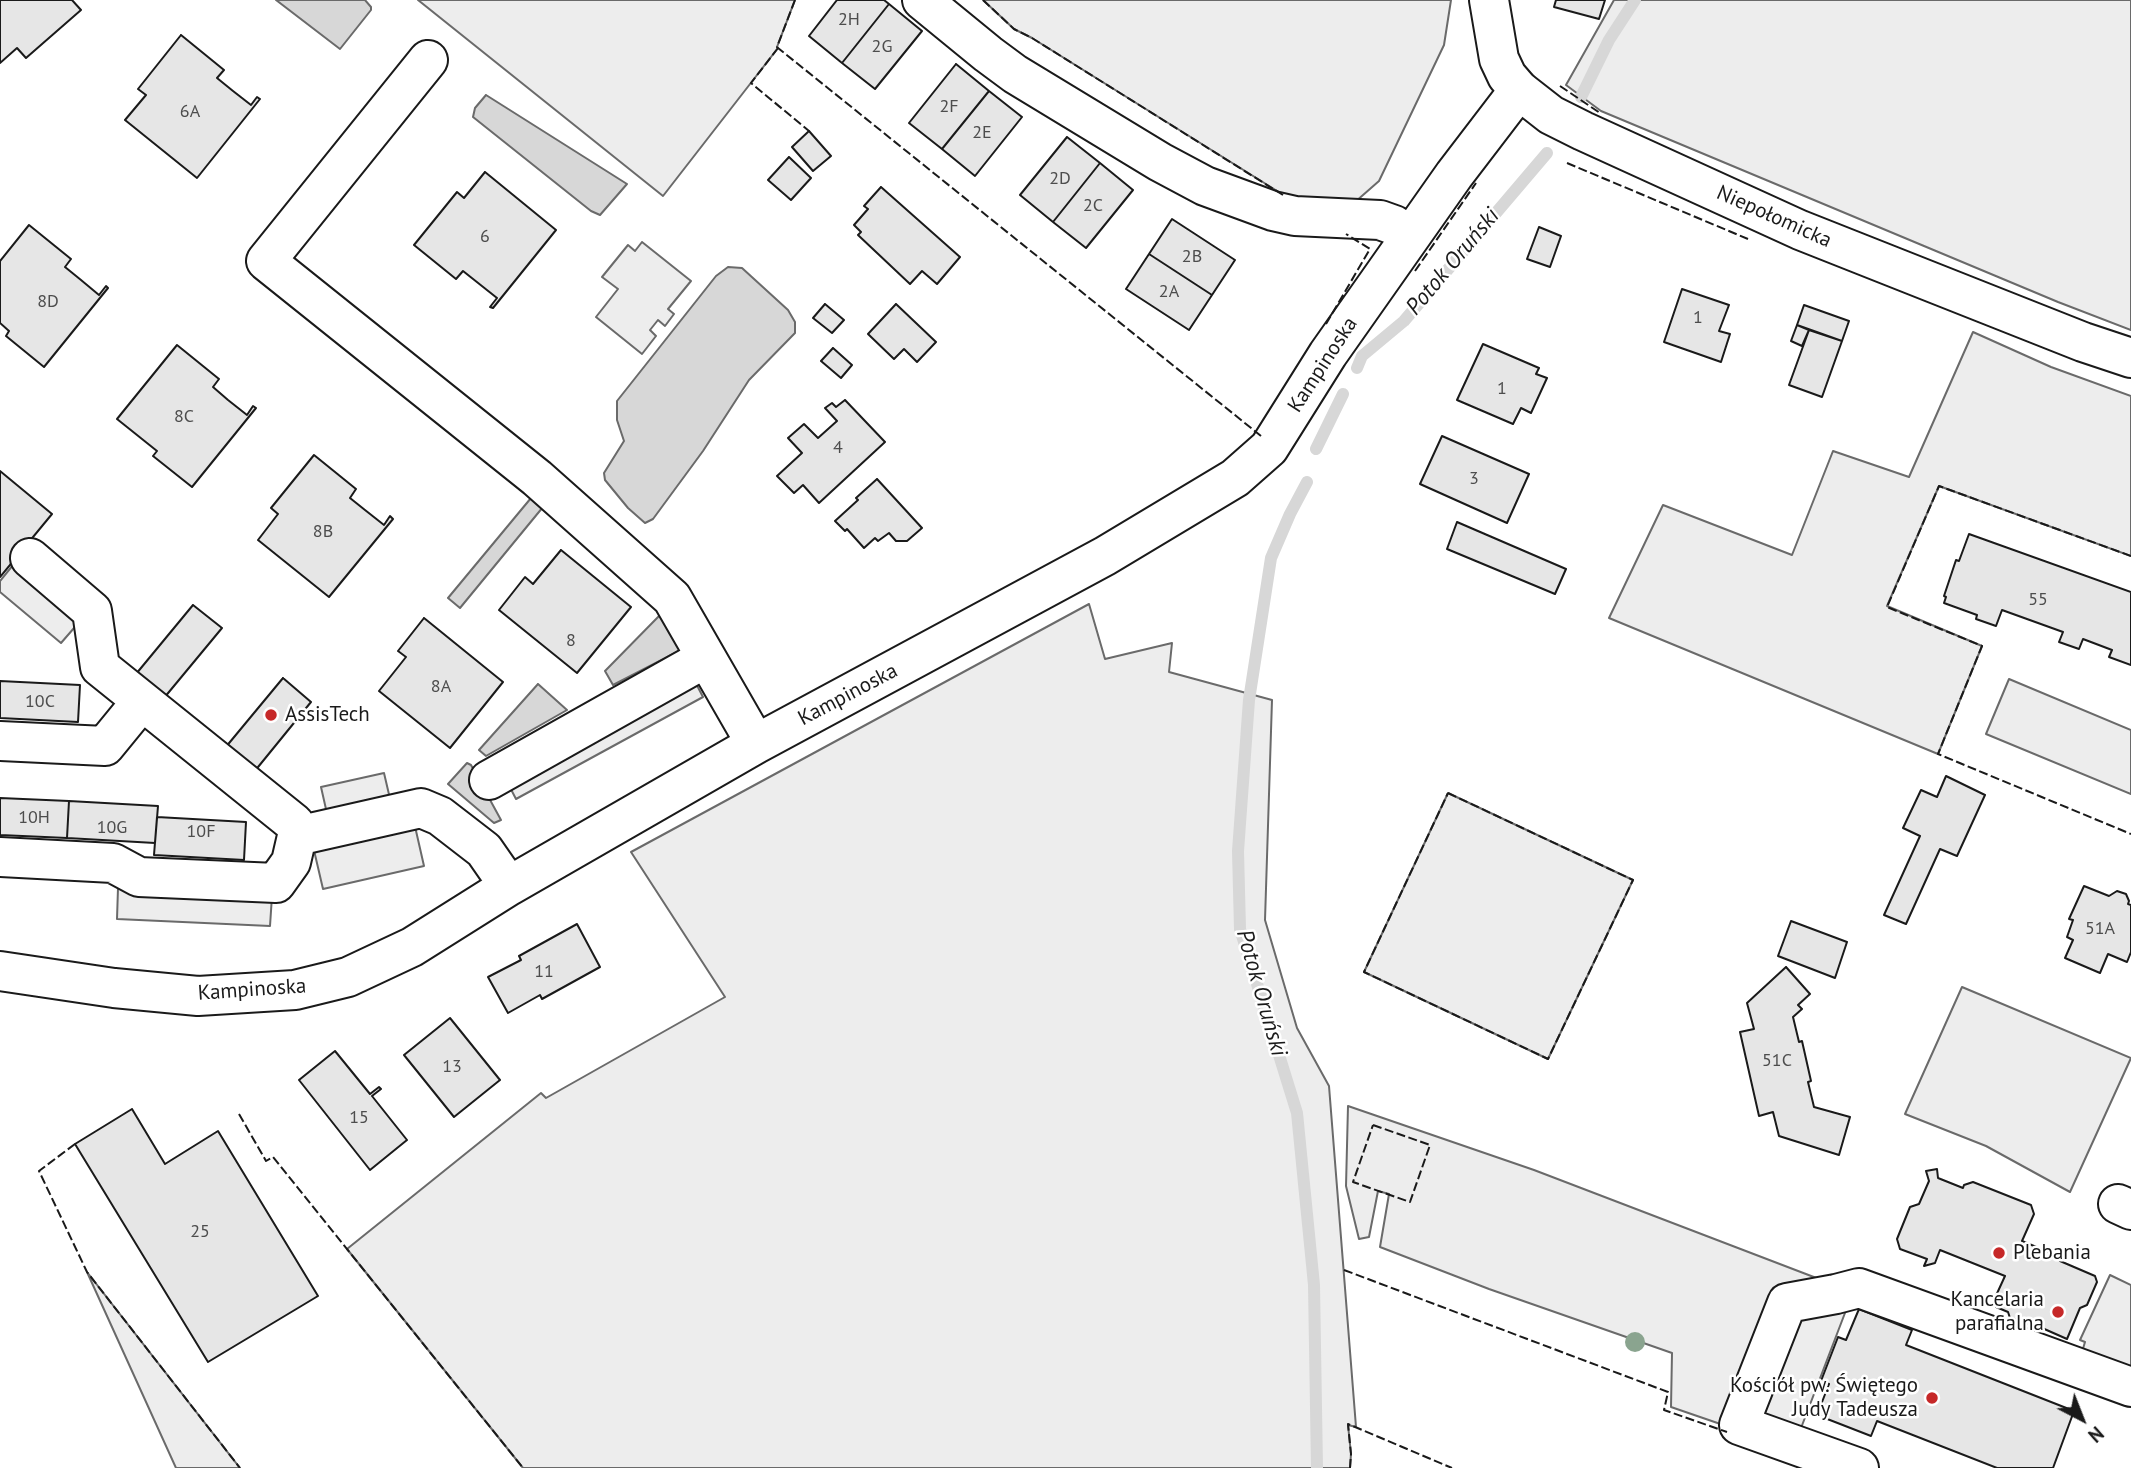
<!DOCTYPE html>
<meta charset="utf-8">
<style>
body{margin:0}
#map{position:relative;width:2131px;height:1468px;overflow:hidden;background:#fff;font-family:"PT Sans",sans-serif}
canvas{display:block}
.north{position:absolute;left:2047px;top:1384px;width:70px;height:70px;-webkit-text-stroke:5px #fff;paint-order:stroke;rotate:138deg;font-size:19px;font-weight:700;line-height:28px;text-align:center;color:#1a1a1a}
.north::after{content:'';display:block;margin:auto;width:24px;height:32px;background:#1a1a1a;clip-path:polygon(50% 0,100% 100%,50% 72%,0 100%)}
</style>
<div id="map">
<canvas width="2131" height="1468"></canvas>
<div class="north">N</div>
</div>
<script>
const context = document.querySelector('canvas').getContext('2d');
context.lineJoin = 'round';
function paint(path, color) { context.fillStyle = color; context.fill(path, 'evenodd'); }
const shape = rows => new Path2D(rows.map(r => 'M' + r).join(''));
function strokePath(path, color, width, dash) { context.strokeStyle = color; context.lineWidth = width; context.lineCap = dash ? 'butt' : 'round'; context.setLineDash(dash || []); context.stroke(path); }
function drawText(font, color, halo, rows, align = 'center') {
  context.font = font + ' "PT Sans",sans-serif'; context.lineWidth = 5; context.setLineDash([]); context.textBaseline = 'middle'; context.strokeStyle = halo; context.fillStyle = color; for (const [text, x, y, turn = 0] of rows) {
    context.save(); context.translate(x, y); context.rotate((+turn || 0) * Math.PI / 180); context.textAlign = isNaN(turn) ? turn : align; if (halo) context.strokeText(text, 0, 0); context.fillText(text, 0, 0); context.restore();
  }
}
const built = shape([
 [418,0,795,0,777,47,778,48,663,196,418,0],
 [983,0,1451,0,1444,45,1379,181,1330,224,1032,38,1014,29,983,0],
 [1614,0,2131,0,2131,330,2058,302,1601,111,1566,85,1614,0],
 [642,242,691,281,668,309,674,314,665,326,658,320,650,330,656,336,642,354,596,317,618,289,602,277,628,245,635,251,642,242],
 [1973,332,2051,367,2131,396,2131,556,1939,486,1887,606,1982,646,1938,754,1609,618,1663,505,1792,555,1833,451,1909,477,1973,332],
 [13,565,81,620,61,643,0,592,0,581,13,565],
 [1089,604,1105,659,1172,643,1169,672,1272,700,1265,920,1297,1028,1329,1086,1356,1427,1348,1425,1351,1454,1350,1468,523,1468,347,1249,541,1093,546,1098,725,997,631,852,1089,604],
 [688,668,703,697,516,799,502,772,688,668],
 [2009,679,2131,730,2131,794,1986,734,2009,679],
 [384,773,391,803,328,818,321,787,384,773],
 [1448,793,1633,880,1548,1059,1364,972,1448,793],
 [414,822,424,866,323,889,313,846,414,822],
 [118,888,272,896,270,926,117,919,118,888],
 [1962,987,2131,1058,2070,1192,1986,1146,1905,1114,1962,987],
 [1348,1106,1534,1170,1853,1292,1793,1449,1671,1407,1672,1353,1489,1289,1380,1247,1389,1194,1378,1191,1369,1237,1359,1239,1346,1186,1348,1106],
 [87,1272,240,1468,176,1468,87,1272],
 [2110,1275,2131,1285,2131,1376,2082,1352,2085,1342,2080,1340,2110,1275]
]);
paint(built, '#ededed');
strokePath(built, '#6a6a6a', 2);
const water = shape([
 [276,0,365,0,371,7,371,10,340,49,276,0],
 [486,95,627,184,600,215,591,211,473,117,475,108,486,95],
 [728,267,742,268,788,310,795,322,795,333,749,380,703,451,653,519,645,523,628,508,605,480,604,473,624,441,617,420,617,401,716,276,728,267],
 [531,498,543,507,460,608,448,598,531,498],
 [660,615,681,650,613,685,605,671,660,615],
 [538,684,567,710,486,756,479,750,538,684],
 [467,763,471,765,501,820,494,823,448,784,467,763]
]);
paint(water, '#d7d7d7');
strokePath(water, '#6a6a6a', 2);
strokePath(shape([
 [1581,97,1609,40,1635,0],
 [1357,368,1362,356,1404,321,1547,153],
 [1316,449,1343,394],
 [1307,482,1290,514,1271,558,1249,700,1238,851,1240,929,1297,1113,1314,1285,1317,1468]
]), '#d7d7d7', 12);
const building = shape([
 [0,0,72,0,81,10,26,58,17,48,0,63,0,0],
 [837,0,884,0,889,4,842,63,809,36,837,0],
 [1556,0,1605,0,1599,19,1554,7,1556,0],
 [889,4,922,31,875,89,842,63,889,4],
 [181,35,224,70,217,78,233,91,251,105,257,97,260,99,197,178,125,120,146,95,138,89,181,35],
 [956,64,989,91,942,149,909,123,956,64],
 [989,91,1022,117,975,176,942,149,989,91],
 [809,131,831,156,813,171,792,147,809,131],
 [1067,137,1100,163,1053,222,1020,195,1067,137],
 [789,157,811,178,791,200,768,180,789,157],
 [1100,163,1133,190,1086,248,1053,222,1100,163],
 [485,172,556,230,493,308,490,307,497,298,463,271,456,279,414,245,457,192,464,198,485,172],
 [881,187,960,257,937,284,922,271,910,284,858,235,861,232,854,225,868,209,864,206,881,187],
 [1172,219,1235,260,1212,295,1149,254,1172,219],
 [29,225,71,259,65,267,81,280,99,295,106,286,108,288,44,367,6,336,9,331,0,323,0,261,29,225],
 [1539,227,1561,236,1550,267,1527,259,1539,227],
 [1149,254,1212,295,1189,330,1126,289,1149,254],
 [1682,289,1729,305,1719,331,1730,334,1721,362,1664,342,1682,289],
 [825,304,844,320,832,333,813,318,825,304],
 [896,304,936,342,917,362,904,349,894,359,868,334,896,304],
 [1804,305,1849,321,1842,341,1797,325,1804,305],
 [1797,325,1809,330,1802,346,1791,341,1797,325],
 [1809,330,1842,341,1822,397,1789,385,1809,330],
 [1483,344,1539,368,1536,374,1547,378,1531,413,1521,408,1513,424,1457,400,1483,344],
 [177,345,219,379,213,387,228,400,247,415,253,406,256,408,192,487,153,456,157,451,117,419,177,345],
 [833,348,852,365,841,378,821,361,833,348],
 [845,400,885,442,819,503,803,485,794,493,777,476,802,453,788,438,804,424,818,438,837,421,825,408,832,403,836,407,845,400],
 [1442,436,1529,474,1507,523,1420,484,1442,436],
 [314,455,356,489,350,498,365,510,384,525,390,516,393,519,329,597,258,540,278,514,271,508,314,455],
 [0,471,52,514,0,577,0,471],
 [877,479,922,528,907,541,896,541,889,533,878,541,875,538,864,548,847,529,845,531,835,521,858,500,856,498,877,479],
 [1457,522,1566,569,1555,594,1447,549,1457,522],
 [1969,534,2131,592,2131,665,2109,657,2112,650,2083,639,2079,649,2059,642,2063,632,2002,610,1996,626,1976,619,1977,615,1944,603,1946,597,1944,596,1956,560,1959,561,1969,534],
 [561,550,631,607,577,673,499,610,525,577,533,584,561,550],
 [193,605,222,628,164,698,136,674,193,605],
 [424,618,503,682,450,748,379,691,406,657,398,651,424,618],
 [283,678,311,702,254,772,225,748,283,678],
 [0,681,80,685,78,722,0,718,0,681],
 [1946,776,1985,795,1957,856,1940,849,1906,924,1884,915,1920,836,1903,828,1921,790,1937,797,1946,776],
 [0,798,69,801,67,838,0,835,0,798],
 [69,801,158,806,155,843,67,838,69,801],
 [157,817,246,822,244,860,154,855,157,817],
 [2084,886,2109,896,2117,891,2126,894,2129,901,2128,904,2131,905,2131,952,2127,962,2108,954,2100,973,2065,958,2073,940,2067,937,2073,920,2069,919,2084,886],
 [1791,921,1847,942,1835,978,1778,956,1791,921],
 [577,924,600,967,542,999,540,995,508,1013,488,977,521,960,519,956,577,924],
 [1786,967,1810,994,1798,1005,1802,1009,1793,1017,1799,1042,1802,1041,1811,1081,1808,1082,1814,1107,1850,1117,1839,1155,1779,1136,1773,1112,1759,1116,1740,1032,1754,1029,1747,1003,1786,967],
 [450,1018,500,1080,454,1117,404,1055,450,1018],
 [335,1051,370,1094,379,1087,381,1089,372,1096,407,1140,370,1170,299,1080,335,1051],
 [132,1109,165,1164,218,1131,318,1296,208,1362,75,1144,132,1109],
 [1937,1169,1938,1178,1963,1188,1964,1185,1973,1182,2031,1205,2034,1214,2022,1241,2058,1256,2060,1261,2095,1276,2097,1282,2087,1305,2080,1308,2067,1339,2033,1324,2030,1325,2012,1318,2011,1321,2008,1312,1996,1307,1994,1300,2005,1276,1940,1250,1935,1263,1924,1266,1927,1259,1900,1249,1897,1239,1910,1207,1919,1204,1929,1181,1926,1171,1937,1169],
 [1859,1309,1912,1330,1906,1345,2074,1411,2053,1468,1997,1468,1877,1421,1871,1436,1817,1415,1829,1384,1821,1381,1838,1337,1846,1340,1859,1309]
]);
paint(building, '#e6e6e6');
strokePath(building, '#1a1a1a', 2);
const minor = shape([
 [922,0,988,54,1015,74,1160,162,1205,186,1273,211,1295,216,1380,220,1394,225,1411,236],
 [428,60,266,261,537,478,672,598,756,744],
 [30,558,92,611,100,667,294,823,297,830,297,836,421,808,440,816,484,850,509,886],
 [0,741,105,746,141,702],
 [489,780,706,658],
 [0,857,113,863,139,877,276,883,291,862,297,836],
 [0,971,114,988,198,996,295,990,348,977,412,947,509,886,756,744,1105,556,1235,478,1269,448,1328,354,1454,175,1519,90],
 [2118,1204,2131,1210],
 [1859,1468,1739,1425,1787,1303,1836,1294,1859,1288,2131,1387]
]);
const major = shape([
 [1489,0,1499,59,1507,76,1519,90,1551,115,1583,131,1800,230,2083,342,2131,358]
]);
strokePath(minor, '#1a1a1a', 42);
strokePath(major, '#1a1a1a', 42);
strokePath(minor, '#fff', 38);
strokePath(major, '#fff', 38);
strokePath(shape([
 [795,0,777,47,778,48,1261,436],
 [983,0,1014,29,1032,38,1283,195],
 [778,48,751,83,809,131],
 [1560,86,1600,113],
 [1567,163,1748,239],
 [1415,271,1476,183],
 [1326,324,1370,249,1346,234],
 [2131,556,1939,486,1887,607,1982,646,1938,754,2131,834],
 [1448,793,1633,880,1548,1059,1364,972,1448,793],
 [239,1114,266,1161,273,1157,523,1468],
 [1373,1125,1430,1145,1410,1202,1353,1182,1373,1125],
 [75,1144,39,1171,87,1272,240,1468],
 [1344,1270,1668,1392,1664,1410,1727,1432],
 [1350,1468,1351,1454,1348,1424,1452,1468]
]), '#1a1a1a', 2, [9, 3.5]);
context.fillStyle = '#8aa48f';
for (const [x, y] of [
 [1635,1342]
]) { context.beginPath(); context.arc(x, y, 10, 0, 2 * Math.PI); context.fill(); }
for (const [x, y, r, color] of [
 [271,715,7,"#c62828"],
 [1999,1253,7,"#c62828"],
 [2058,1312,7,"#c62828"],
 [1932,1398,7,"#c62828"]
]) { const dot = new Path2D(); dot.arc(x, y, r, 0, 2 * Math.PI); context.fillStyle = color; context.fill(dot); strokePath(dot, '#fff', 2.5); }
drawText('18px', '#4d4d4d', null, [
 ["2H",849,20],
 ["2G",882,47],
 ["2F",949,107],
 ["6A",190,112],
 ["2E",982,133],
 ["2D",1060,179],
 ["2C",1093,206],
 ["6",485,237],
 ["2B",1192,257],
 ["2A",1169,292],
 ["8D",48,302],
 ["1",1698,318],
 ["1",1502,389],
 ["8C",184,417],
 ["4",838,448],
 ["3",1474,479],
 ["8B",323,532],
 ["55",2038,600],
 ["8",571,641],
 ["8A",441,687],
 ["10C",40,702],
 ["10H",34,818],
 ["10G",112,828],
 ["10F",201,832],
 ["51A",2100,929],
 ["11",544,972],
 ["51C",1777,1061],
 ["13",452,1067],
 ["15",359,1118],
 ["25",200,1232]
]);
drawText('21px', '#1a1a1a', '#fff', [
 ["Niepołomicka",1774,217,24],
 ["Kampinoska",1323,365,-57],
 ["Kampinoska",848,695,-28],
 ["Kampinoska",252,990,-4]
]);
drawText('21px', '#1a1a1a', '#fff', [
 ["AssisTech",285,715],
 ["Plebania",2013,1253],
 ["Kancelaria",2044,1300,"right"],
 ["parafialna",2044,1324,"right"],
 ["Kościół pw. Świętego",1918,1386,"right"],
 ["Judy Tadeusza",1918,1410,"right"]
], 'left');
drawText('italic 23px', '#1a1a1a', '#fff', [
 ["Potok Oruński",1453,262,-50],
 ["Potok Oruński",1261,993,74]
]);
</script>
